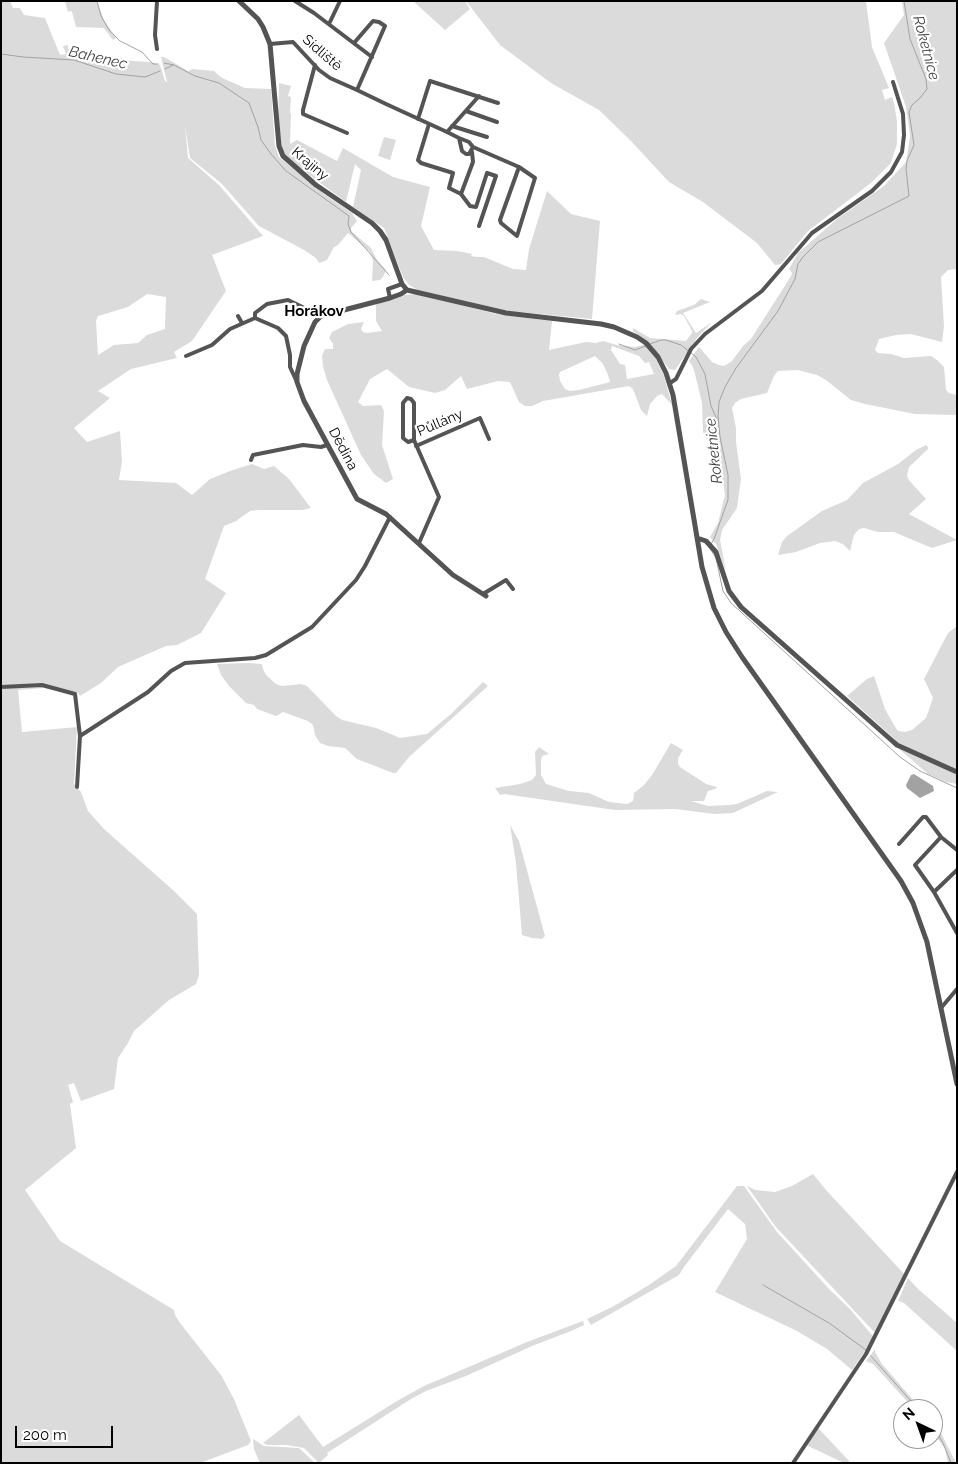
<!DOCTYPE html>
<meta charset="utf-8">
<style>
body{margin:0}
#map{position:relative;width:958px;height:1464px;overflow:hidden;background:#fff;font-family:Raleway,sans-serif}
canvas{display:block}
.frame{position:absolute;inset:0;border:2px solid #000;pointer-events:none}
.north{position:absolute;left:893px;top:1399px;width:50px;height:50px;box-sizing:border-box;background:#fff;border:1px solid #999;border-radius:50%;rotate:318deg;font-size:14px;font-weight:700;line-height:20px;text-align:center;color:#000}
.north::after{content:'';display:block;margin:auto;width:18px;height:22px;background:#000;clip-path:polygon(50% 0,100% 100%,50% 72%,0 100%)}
.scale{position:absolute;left:15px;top:1426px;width:98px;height:22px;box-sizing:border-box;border:2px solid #000;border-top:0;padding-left:6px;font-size:15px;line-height:18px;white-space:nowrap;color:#000;-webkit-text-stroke:4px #fff;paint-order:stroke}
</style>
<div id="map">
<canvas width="958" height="1464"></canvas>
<div class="frame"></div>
<div class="north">N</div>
<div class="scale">200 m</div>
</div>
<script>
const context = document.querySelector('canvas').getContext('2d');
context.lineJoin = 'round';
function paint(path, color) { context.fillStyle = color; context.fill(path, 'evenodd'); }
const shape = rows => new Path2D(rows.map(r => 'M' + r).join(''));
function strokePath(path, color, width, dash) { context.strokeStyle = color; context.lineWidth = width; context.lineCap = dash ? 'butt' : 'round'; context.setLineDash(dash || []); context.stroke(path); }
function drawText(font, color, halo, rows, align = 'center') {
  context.font = font + ' Raleway,sans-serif'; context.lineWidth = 4.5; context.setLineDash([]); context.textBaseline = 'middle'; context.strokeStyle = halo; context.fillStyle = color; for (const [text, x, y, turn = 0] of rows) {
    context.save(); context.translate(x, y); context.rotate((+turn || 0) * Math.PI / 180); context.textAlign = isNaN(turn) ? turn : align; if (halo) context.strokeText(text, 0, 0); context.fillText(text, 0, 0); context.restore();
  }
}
paint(shape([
 [1,1,10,1,13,8,20,8,24,15,45,18,60,55,66,54,63,46,68,45,68,49,72,49,71,54,109,56,132,61,151,62,160,65,165,81,167,82,161,57,164,57,188,71,193,69,214,71,222,78,245,88,271,89,275,146,279,157,324,194,352,213,357,221,351,228,351,231,371,248,377,260,386,270,383,277,380,280,372,281,373,261,370,252,348,233,338,245,334,247,327,260,319,263,316,258,304,250,259,226,222,184,190,158,185,125,188,158,219,185,263,236,212,255,226,291,192,341,174,352,177,358,131,369,98,391,110,398,74,428,87,442,120,431,122,461,119,480,176,483,192,495,210,479,230,471,252,464,264,469,274,466,289,479,311,508,302,510,257,510,250,511,236,521,224,526,205,579,226,593,201,633,177,645,166,646,118,667,101,683,80,696,78,693,70,693,44,688,18,690,22,732,77,727,74,784,81,792,88,811,104,829,174,891,197,914,199,975,196,984,169,1000,134,1031,128,1043,118,1058,114,1089,81,1101,74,1083,68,1085,73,1102,70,1104,76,1148,25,1190,60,1241,174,1310,175,1315,180,1323,221,1375,234,1399,251,1441,248,1445,200,1463,1,1463],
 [147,294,166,297,165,329,147,335,138,343,114,345,98,355,96,321,98,316,128,307],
 [65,1,97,1,104,20,116,38,113,40,104,28,76,27,72,12,71,11,68,12],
 [413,1,465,1,470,9,445,30],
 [466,1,866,1,872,47,889,88,882,90,885,100,892,97,894,103,897,121,897,144,894,153,891,163,871,183,808,231,781,264,775,265,757,243,703,202,669,182,631,141,599,110,551,83,500,45],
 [902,1,957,1,957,269,948,270,941,277,944,326,942,342,911,334,896,335,879,339,875,350,878,353,891,354,904,358,931,356,937,360,944,367,946,390,949,393,957,395,957,415,915,414,865,404,851,400,826,380,817,375,798,370,778,371,774,376,767,393,741,399,735,403,732,408,736,428,736,442,741,479,737,508,722,530,720,540,726,571,716,544,710,537,718,523,725,495,721,468,703,432,702,403,695,374,693,367,689,361,699,347,712,362,719,365,724,366,732,361,743,346,751,339,791,276,792,273,789,269,798,253,837,219,884,186,906,162,910,136,906,107,884,43,904,15],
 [279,83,291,86,288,96,291,97,290,112,291,114,290,144,297,140,337,161,343,148,393,177,430,187,421,226,434,250,457,251,472,254,471,256,477,257,484,257,513,269,526,270,529,249,547,191,571,214,600,221,592,319,508,311,418,290,409,285,403,277,384,228,353,207,361,170,355,164,346,202,288,159,281,149,278,123],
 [384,137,396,140,390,160,378,156],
 [419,294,496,314,552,321,549,350,586,342,596,343,603,341,617,345,635,347,643,345,645,340,633,331,633,328,650,338,686,341,692,333,692,331,684,316,681,314,675,315,677,311,694,305,701,299,710,302,683,313,696,333,712,322,697,338,675,370,669,369,660,357,656,359,664,376,672,405,662,394,657,396,650,404,647,416,641,410,633,389,629,386,543,401,532,406,525,406,519,402,510,382,498,381,467,389,461,376,445,390,435,393,409,387,387,369,370,379,358,402,363,406,381,405,384,411,382,445,393,479,386,483,374,474,361,455,327,380,323,366,322,356,325,349,333,349,333,344,329,338,332,332,348,324,364,322,361,329,363,332,367,333,382,331,376,321,376,304,404,296,404,295],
 [612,346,639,356,645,363,649,362,654,374,627,379,625,365,620,364,611,350],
 [595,356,603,364,608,375,610,382,579,390,570,391,565,389,560,381,559,375,560,372],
 [926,445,928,447,928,449,909,467,907,475,908,479,926,499,909,514,957,540,932,548,894,532,878,532,864,528,859,529,854,535,850,551,843,544,835,541,820,543,796,552,778,555,782,542,787,536,822,511,847,500,863,483,898,464,916,450],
 [957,626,957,770,899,743,847,696,867,679,874,676,885,709,894,725,898,731,905,732,912,730,926,718,933,698,924,679,948,633],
 [249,663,262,664,263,669,266,675,276,684,282,686,301,684,307,686,336,716,342,720,376,728,400,738,427,734,452,713,483,682,488,686,409,757,396,773,393,773,357,759,345,748,328,746,320,743,315,735,313,725,308,721,283,712,276,716,257,709,254,705,246,703,229,686,221,675,217,664],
 [671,743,683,750,678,758,678,764,680,767,706,784,717,787,715,789,708,791,704,801,691,801,708,806,729,805,737,804,767,791,778,792,733,813,715,814,675,809,615,810,504,794,500,795,495,788,520,784,532,780,536,775,535,752,539,747,549,754,542,756,541,761,541,775,546,784,569,791,589,793,609,802,627,804,633,801,634,793,644,785,652,775],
 [897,747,957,774,957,784,946,782,928,774],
 [510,825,519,841,545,936,542,939,532,938,522,935,516,863],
 [813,1174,826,1190,905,1275,876,1334,775,1226,747,1186,755,1190,775,1192,792,1186],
 [737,1186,744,1186,777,1232,830,1290,849,1308,872,1335,874,1338,852,1370,827,1349,797,1331,715,1292,747,1239,745,1224,728,1209,684,1267,679,1275,591,1325,587,1319,614,1306,649,1285,676,1266],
 [908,1278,917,1288,957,1323,957,1351,904,1303,898,1301],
 [583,1321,584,1325,571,1331,532,1346,466,1376,426,1391,411,1399,327,1453,328,1455,319,1463,304,1448,287,1445,267,1445,263,1443,299,1415,323,1447,397,1401,424,1386,527,1342],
 [875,1349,875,1352,882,1364,921,1409,914,1409,873,1364,866,1361],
 [933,1424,941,1433,956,1463,948,1463,945,1449,933,1432],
 [818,1428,820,1430,851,1463,844,1463,806,1445],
 [253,1439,264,1446,299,1448,315,1463,260,1463,254,1449]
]), '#dbdbdb');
paint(shape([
 [914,774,933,786,934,791,920,798,907,788,906,785,911,775]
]), '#a2a2a2');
strokePath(shape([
 [97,1,101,16,109,30,120,41,142,52,153,64,158,64],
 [1,54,23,57,74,60,116,74,145,77,160,71],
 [164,63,174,65,195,76,219,83,249,103,258,127,261,140,271,154,286,171,349,216,348,224,351,232,389,275],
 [165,69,173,65],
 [619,344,635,350,646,346],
 [650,344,661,340,666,340,681,345,696,357,705,374,711,406,718,422],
 [711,544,714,539,728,500,728,475,720,437,718,416,719,402,725,387,736,368,778,311,795,279,798,264,803,257,818,242,909,196,906,169,907,161,914,145,909,112,912,105,920,98,927,89,926,79,910,39,904,1],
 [709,547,716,558,723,591,731,603,900,757,920,771,957,788],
 [763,1285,829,1323,866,1350],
 [871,1356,918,1409],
 [933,1426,943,1443,951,1463]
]), '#a2a2a2', 1);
strokePath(shape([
 [295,1,314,13,372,57],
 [329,24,340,1],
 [354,43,373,21,379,22,385,26,357,90],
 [270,44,293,42,319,70,330,78,357,90,386,104,447,132,459,138,469,142,473,147,469,154,466,154,462,151,459,138],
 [157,49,155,35,157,1],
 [315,65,303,110,303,114,347,133],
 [466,111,497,122],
 [418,119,430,81,498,103],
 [429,124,418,160,421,163,453,173,449,188,461,194,473,162,472,152],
 [452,126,487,137],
 [447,132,479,96],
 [473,147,519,167,535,178,517,236,501,223,500,220,519,167],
 [461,194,470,206,476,207,487,173,496,176,479,226],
 [390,298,388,289,402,284],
 [238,316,242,323],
 [255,318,255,313,267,304,288,300,321,316],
 [186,356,212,345,230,329,255,318,278,328,286,336,290,355,290,367,296,380],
 [670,383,676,379,691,349,705,334,762,291,812,233,872,191,891,172,902,152,904,135,903,114,893,82],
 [414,440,408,442,403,438,403,403,407,398,411,399,414,403,414,440,439,497,419,543],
 [416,446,480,418,489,439],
 [251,460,253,455,303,445,321,447,327,445],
 [483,594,506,580,513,589],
 [1,687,42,685,75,694,80,736,77,787],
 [80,736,148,692,171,671,185,663,255,658,266,655,312,627,356,580,365,566,390,517],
 [941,837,915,865,934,892,957,933],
 [899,844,923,817,926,817,941,837,957,850],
 [934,892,957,870],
 [941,1008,957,989],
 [793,1463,866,1354,957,1172]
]), '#545454', 4);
strokePath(shape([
 [239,1,258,19,263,27,270,44,279,146,283,156,316,185,372,223,380,231,386,240,402,284,407,290],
 [407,290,506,313,601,324,614,327,637,337,646,343,658,357,666,373,673,395,702,567,714,608,726,632,742,657,901,881,913,903,927,942,957,1084],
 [407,290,401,294,390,298,321,316,315,322,304,346,297,374,297,382,304,401,357,499,386,514,453,575,486,596],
 [697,538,706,541,716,552,729,591,741,607,889,738,897,745,957,772]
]), '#545454', 5);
drawText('14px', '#000', '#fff', [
 ["Sídliště",322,53,41],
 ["Krajiny",310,164,40],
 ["Půllány",440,423,-23],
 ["Dědina",343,449,62]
]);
drawText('italic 15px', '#434343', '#fff', [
 ["Roketnice",926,48,75],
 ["Bahenec",98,58,13],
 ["Roketnice",714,451,-96]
]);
drawText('bold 15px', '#000', '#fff', [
 ["Horákov",314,311]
]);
</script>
